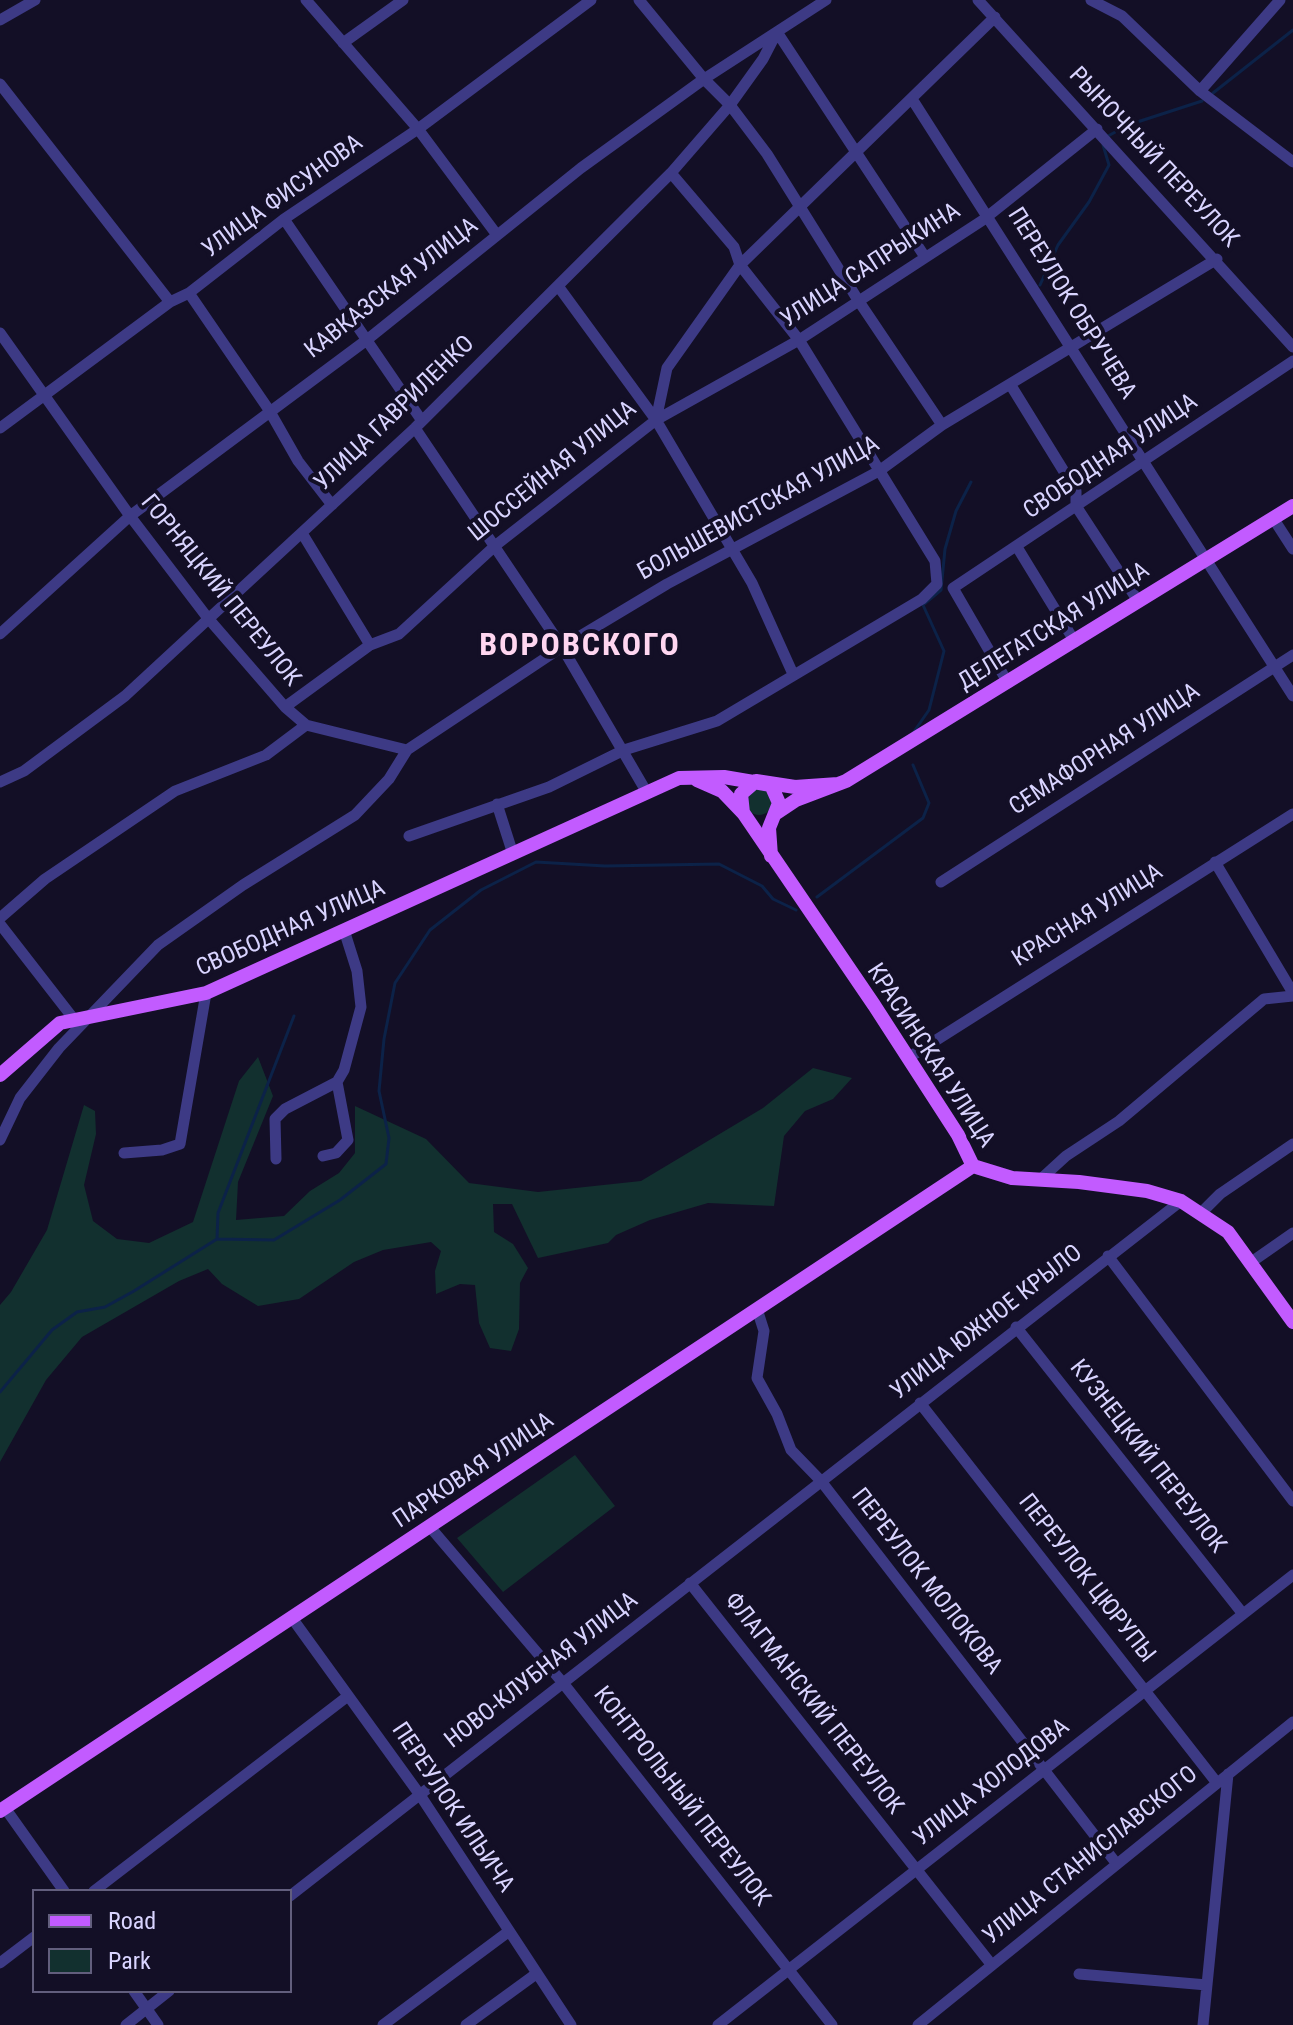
<!DOCTYPE html>
<meta charset="utf-8">
<style>
body{margin:0}
#map{position:relative;width:1293px;height:2025px;overflow:hidden;background:#130f26;font-family:"Roboto Condensed",sans-serif}
canvas{display:block}
.legend{position:absolute;left:32px;top:1889px;width:260px;height:104px;box-sizing:border-box;background:#130f26;border:2px solid #625e7d;margin:0;padding:10px 14px;list-style:none;font-size:24px;color:#d9d4ff}
.legend li{display:flex;align-items:center;gap:16px;height:40px}
.legend b{width:40px;border:2px solid #625e7d}
</style>
<div id="map">
<canvas width="1293" height="2025"></canvas>
<ul class="legend">
<li><b style="height:10px;background:#c25bff"></b>Road</li>
<li><b style="height:22px;background:#12302f"></b>Park</li>
</ul>
</div>
<script>
const context = document.querySelector('canvas').getContext('2d');
context.lineJoin = 'round';
function paint(path, color) { context.fillStyle = color; context.fill(path, 'evenodd'); }
const shape = rows => new Path2D(rows.map(r => 'M' + r).join(''));
function strokePath(path, color, width, dash) { context.strokeStyle = color; context.lineWidth = width; context.lineCap = dash ? 'butt' : 'round'; context.setLineDash(dash || []); context.stroke(path); }
function drawText(font, color, halo, rows, align = 'center') {
  context.font = font + ' "Roboto Condensed",sans-serif'; context.lineWidth = 8; context.setLineDash([]); context.textBaseline = 'middle'; context.strokeStyle = halo; context.fillStyle = color; for (const [text, x, y, turn = 0] of rows) {
    context.save(); context.translate(x, y); context.rotate((+turn || 0) * Math.PI / 180); context.textAlign = isNaN(turn) ? turn : align; if (halo) context.strokeText(text, 0, 0); context.fillText(text, 0, 0); context.restore();
  }
}
paint(shape([
 '746 802a13 13 0 1 1 26 0a13 13 0 1 1-26 0Z',
 [258,1057,273,1096,238,1182,236,1220,284,1216,310,1191,339,1173,355,1153,355,1106,426,1139,469,1183,538,1192,641,1181,763,1108,813,1068,852,1078,833,1099,805,1111,784,1136,774,1206,708,1203,650,1220,616,1235,608,1243,538,1258,512,1204,493,1204,494,1232,513,1244,528,1268,520,1283,519,1329,511,1351,490,1348,479,1323,475,1285,460,1284,436,1294,435,1271,441,1251,431,1242,383,1250,354,1262,299,1299,258,1306,222,1284,208,1269,179,1281,82,1337,46,1380,0,1462,0,1305,11,1292,47,1230,84,1105,95,1111,96,1134,84,1185,93,1221,117,1239,149,1243,193,1222,239,1081],
 [575,1455,615,1506,503,1592,457,1538]
]), '#12302f');
strokePath(shape([
 [1213,93,1293,30],
 [1125,126,1202,101],
 [1108,136,1119,130],
 [1040,285,1058,245,1089,202,1109,165,1103,145],
 [913,733,929,710,944,651,923,605,941,590,945,549,956,511,971,482],
 [817,897,923,818,929,803,913,765],
 [217,1239,274,1240,340,1200,386,1164,389,1138,379,1091,384,1039,395,983,430,930,481,890,536,862,605,866,719,864,762,886,773,899,796,910],
 [0,1392,52,1330,77,1312,105,1307,134,1291,217,1239,218,1213,294,1016]
]), '#0c2248', 3);
strokePath(shape([
 [306,0,418,129,497,235],
 [639,0,704,79,730,105,767,154,858,300,942,425],
 [978,0,1293,347],
 [1091,0,1122,16,1200,91,1293,162],
 [0,20,35,0],
 [777,32,925,257],
 [343,43,403,0],
 [0,84,170,302],
 [1200,91,1280,0],
 [912,99,1293,696],
 [284,219,422,421],
 [558,286,656,420,752,583,793,674],
 [189,293,269,410,298,461,332,505],
 [0,333,130,516,207,617,285,707,306,725,407,750],
 [1010,384,1076,491,1076,506,1138,601],
 [656,420,667,368,740,265,995,17],
 [0,428,170,302,189,293,284,219,418,129,591,0],
 [415,428,562,647,646,791],
 [1273,518,1293,549],
 [302,533,370,645],
 [1017,547,1075,642],
 [0,634,130,516,368,339,581,168,704,79,826,0],
 [1008,683,953,588,1293,361],
 [285,707,370,645,399,634,496,545,656,420,799,340,983,220,1097,129],
 [0,782,24,771,125,696,415,428,671,173,730,105,763,59,777,32],
 [497,804,513,854],
 [409,836,549,787,624,750,717,721,922,599,937,584,935,561,799,340,740,265,734,247,671,173],
 [1215,862,1293,993],
 [941,882,1293,655],
 [0,918,45,879,175,791,266,755,306,725],
 [0,924,73,1018],
 [908,1058,1293,814],
 [0,1140,20,1098,59,1048,158,945,243,885,355,815,389,779,407,750,562,647,667,584,879,471,942,425,1217,259],
 [124,1153,162,1150,180,1144,206,993],
 [323,1156,336,1153,348,1140,337,1082],
 [276,1159,275,1119,285,1109,337,1082,344,1070,361,1007,357,971,344,930],
 [1042,1178,1066,1156,1119,1121,1264,999,1293,996],
 [1202,1212,1220,1194,1293,1144],
 [1108,1256,1293,1501],
 [1250,1263,1293,1233],
 [757,1309,764,1331,757,1378,777,1414,791,1450,821,1481,1116,1863],
 [1016,1327,1243,1614],
 [920,1403,1217,1783],
 [430,1527,563,1683,832,2025],
 [690,1583,991,1964],
 [292,1618,420,1795,571,2025],
 [5,1808,64,1891],
 [94,1891,348,1696],
 [290,1896,1181,1201],
 [0,1963,34,1937],
 [1079,1974,1207,1985],
 [134,1991,158,2025],
 [126,2025,169,1991],
 [383,2025,508,1932],
 [466,2025,536,1974],
 [718,2025,1293,1575],
 [918,2025,1293,1722],
 [1203,2025,1228,1774]
]), '#3d3a85', 11);
strokePath(shape([
 [697,780,722,791,744,814,874,1005,958,1135,973,1166,1012,1178,1079,1182,1147,1191,1181,1201,1228,1232,1293,1322],
 [743,813,741,794,756,781,795,787,838,784],
 [775,814,796,800,846,781,1293,506],
 [0,1075,60,1023,206,993,679,778,724,777,771,785,779,803,769,828,771,856],
 [0,1811,973,1166]
]), '#c25bff', 14);
drawText('24px', '#d9d4ff', '#130f26', [
 ["РЫНОЧНЫЙ ПЕРЕУЛОК",1153,158,47],
 ["УЛИЦА ФИСУНОВА",283,197,-36],
 ["УЛИЦА САПРЫКИНА",871,266,-33],
 ["КАВКАЗСКАЯ УЛИЦА",392,289,-38],
 ["ПЕРЕУЛОК ОБРУЧЕВА",1071,304,58],
 ["УЛИЦА ГАВРИЛЕНКО",395,414,-44],
 ["СВОБОДНАЯ УЛИЦА",1111,457,-34],
 ["ШОССЕЙНАЯ УЛИЦА",553,472,-39],
 ["БОЛЬШЕВИСТСКАЯ УЛИЦА",759,509,-29],
 ["ГОРНЯЦКИЙ ПЕРЕУЛОК",220,591,51],
 ["ДЕЛЕГАТСКАЯ УЛИЦА",1054,627,-32],
 ["СЕМАФОРНАЯ УЛИЦА",1105,750,-33],
 ["КРАСНАЯ УЛИЦА",1088,916,-32],
 ["СВОБОДНАЯ УЛИЦА",291,929,-24],
 ["КРАСИНСКАЯ УЛИЦА",930,1056,57],
 ["УЛИЦА ЮЖНОЕ КРЫЛО",987,1323,-38],
 ["КУЗНЕЦКИЙ ПЕРЕУЛОК",1147,1457,52],
 ["ПАРКОВАЯ УЛИЦА",474,1471,-34],
 ["ПЕРЕУЛОК ЦЮРУПЫ",1086,1579,52],
 ["ПЕРЕУЛОК МОЛОКОВА",926,1582,52],
 ["НОВО-КЛУБНАЯ УЛИЦА",542,1671,-38],
 ["ФЛАГМАНСКИЙ ПЕРЕУЛОК",813,1704,52],
 ["УЛИЦА ХОЛОДОВА",992,1783,-38],
 ["КОНТРОЛЬНЫЙ ПЕРЕУЛОК",681,1797,52],
 ["ПЕРЕУЛОК ИЛЬИЧА",452,1808,56],
 ["УЛИЦА СТАНИСЛАВСКОГО",1091,1856,-39]
]);
context.letterSpacing = '2px';
drawText('bold 32px', '#ffd6f0', '#130f26', [
 ["ВОРОВСКОГО",580,647]
]);
context.letterSpacing = '0px';
</script>
